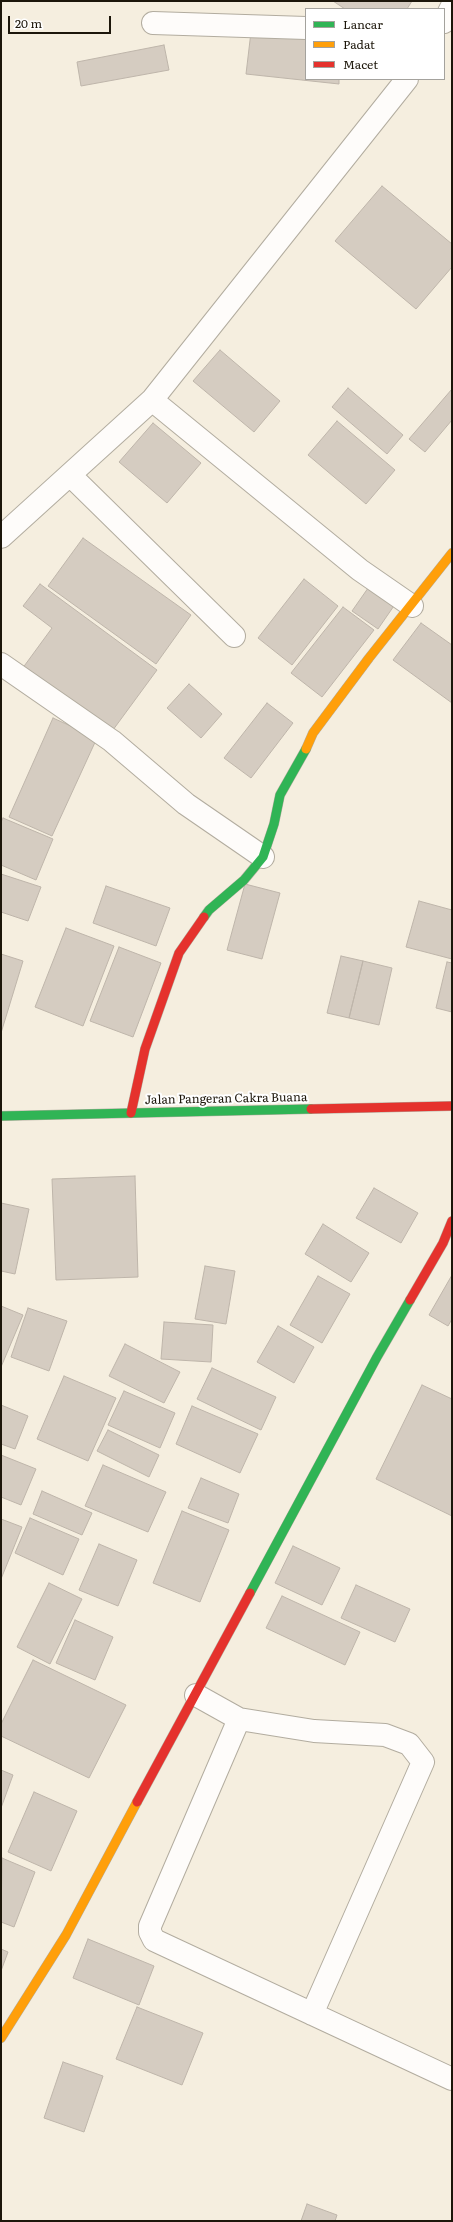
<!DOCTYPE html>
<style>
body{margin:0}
#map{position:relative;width:453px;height:2222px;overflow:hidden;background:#f5eedf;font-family:Literata,serif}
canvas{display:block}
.frame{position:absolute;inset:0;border:2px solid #1c160a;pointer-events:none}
.legend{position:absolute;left:305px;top:8px;width:140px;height:72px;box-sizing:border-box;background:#fff;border:1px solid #a4a29d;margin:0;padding:5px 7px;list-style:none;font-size:12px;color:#1c160a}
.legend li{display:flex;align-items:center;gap:8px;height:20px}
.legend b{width:20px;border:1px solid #a4a29d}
.scale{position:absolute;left:8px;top:16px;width:103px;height:18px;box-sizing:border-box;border:2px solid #1c160a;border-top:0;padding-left:5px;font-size:12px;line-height:14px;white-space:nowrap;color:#1c160a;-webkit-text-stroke:3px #fff;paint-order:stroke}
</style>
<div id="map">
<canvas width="453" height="2222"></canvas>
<div class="frame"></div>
<ul class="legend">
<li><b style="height:5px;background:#30b455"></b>Lancar</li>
<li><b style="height:5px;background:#ff9f0a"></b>Padat</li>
<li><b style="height:5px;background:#e5322d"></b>Macet</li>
</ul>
<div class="scale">20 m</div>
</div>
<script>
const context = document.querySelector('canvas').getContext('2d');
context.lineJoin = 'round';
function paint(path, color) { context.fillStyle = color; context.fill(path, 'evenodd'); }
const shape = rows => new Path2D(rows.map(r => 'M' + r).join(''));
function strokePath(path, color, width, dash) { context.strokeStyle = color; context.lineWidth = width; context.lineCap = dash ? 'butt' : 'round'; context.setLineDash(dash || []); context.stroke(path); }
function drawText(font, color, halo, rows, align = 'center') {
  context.font = font + ' Literata,serif'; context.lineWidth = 4; context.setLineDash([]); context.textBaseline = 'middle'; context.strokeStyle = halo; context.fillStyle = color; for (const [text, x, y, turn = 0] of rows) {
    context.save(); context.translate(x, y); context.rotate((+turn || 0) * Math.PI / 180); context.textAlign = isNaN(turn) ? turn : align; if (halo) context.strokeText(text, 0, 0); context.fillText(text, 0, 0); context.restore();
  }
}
const building = shape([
 [333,1,412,1,407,9,345,9,333,1],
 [251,32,306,38,306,79,339,79,339,84,246,74,251,32],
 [164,45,169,70,81,86,77,62,164,45],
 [382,186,452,244,452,267,416,309,335,241,382,186],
 [220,350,280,401,254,432,193,381,220,350],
 [348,388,403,435,387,454,332,407,348,388],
 [452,389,452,420,425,452,409,439,452,389],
 [337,421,395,470,366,504,308,455,337,421],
 [153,423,201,463,167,503,119,462,153,423],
 [83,538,191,615,156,664,48,586,83,538],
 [304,579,338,606,292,665,258,638,304,579],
 [373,581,398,600,378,629,352,611,373,581],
 [40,584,157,670,110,734,22,669,52,628,23,606,40,584],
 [343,607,374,630,322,697,291,673,343,607],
 [421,623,452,645,452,703,393,660,421,623],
 [189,684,222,714,201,738,167,708,189,684],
 [267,703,293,723,251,778,224,758,267,703],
 [53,718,97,738,52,836,9,817,53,718],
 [3,818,53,839,36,880,1,865,1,822,3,818],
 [1,874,41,887,28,921,1,912,1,874],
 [245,884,280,893,262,959,227,950,245,884],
 [106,886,170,908,156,946,93,923,106,886],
 [419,901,452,910,452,959,406,947,419,901],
 [66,928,114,946,83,1026,35,1007,66,928],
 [119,947,161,963,133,1037,90,1021,119,947],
 [1,954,23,961,1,1033,1,954],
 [341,956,363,961,349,1018,327,1013,341,956],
 [363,961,392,968,379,1025,349,1018,363,961],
 [447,962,452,963,452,1012,436,1008,447,962],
 [135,1176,138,1277,56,1280,52,1179,135,1176],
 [374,1188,418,1213,401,1243,356,1218,374,1188],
 [1,1203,29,1209,15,1274,1,1271,1,1203],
 [323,1224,369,1253,351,1282,305,1254,323,1224],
 [205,1266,235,1271,226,1324,195,1319,205,1266],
 [452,1275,452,1319,448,1326,429,1315,452,1275],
 [318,1276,350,1294,322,1343,290,1325,318,1276],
 [1,1306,23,1315,1,1367,1,1306],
 [28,1308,67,1321,49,1371,11,1357,28,1308],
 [164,1322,213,1325,211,1362,161,1359,164,1322],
 [278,1326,314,1347,294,1383,257,1362,278,1326],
 [125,1344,180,1372,164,1403,109,1376,125,1344],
 [212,1368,276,1397,261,1430,197,1399,212,1368],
 [64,1376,116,1398,88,1461,37,1439,64,1376],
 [422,1385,452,1399,452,1516,376,1479,422,1385],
 [124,1391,175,1413,160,1448,108,1425,124,1391],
 [1,1405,28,1416,15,1449,1,1444,1,1405],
 [192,1406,258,1434,240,1473,176,1444,192,1406],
 [108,1430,159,1455,149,1477,97,1451,108,1430],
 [1,1455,36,1469,21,1505,1,1497,1,1455],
 [103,1465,166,1492,148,1532,85,1506,103,1465],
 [201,1478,239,1494,228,1523,188,1508,201,1478],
 [42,1491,92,1513,82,1535,33,1514,42,1491],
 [182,1511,229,1530,200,1602,153,1583,182,1511],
 [30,1518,79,1539,63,1575,15,1553,30,1518],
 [1,1519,22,1527,1,1579,1,1519],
 [99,1544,137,1560,118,1606,79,1590,99,1544],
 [293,1546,340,1568,322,1605,275,1583,293,1546],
 [49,1583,82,1599,50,1664,17,1647,49,1583],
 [356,1585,410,1609,395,1642,341,1618,356,1585],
 [282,1596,360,1632,345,1665,266,1628,282,1596],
 [75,1620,113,1637,95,1680,56,1663,75,1620],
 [33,1660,126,1705,89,1778,1,1736,1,1724,33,1660],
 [1,1770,13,1775,1,1808,1,1770],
 [34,1792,77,1811,51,1871,8,1852,34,1792],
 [2,1858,35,1872,14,1927,1,1922,2,1858],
 [88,1939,154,1966,139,2005,73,1978,88,1939],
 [1,1949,8,1952,1,1971,1,1949],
 [137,2007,203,2033,182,2085,116,2059,137,2007],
 [63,2062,103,2076,84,2132,44,2118,63,2062],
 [307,2204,337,2215,335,2221,301,2221,307,2204]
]);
paint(building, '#d5ccc1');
strokePath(building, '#beb5aa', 1);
const street = shape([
 [444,22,452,6],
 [153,23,306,28],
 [152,400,360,570,412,606],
 [70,475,234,636],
 [1,537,152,400,407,79],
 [1,664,112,741,186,804,263,857],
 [196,1695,239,1719,314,1731,385,1735,409,1744,423,1762,312,2014],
 [239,1719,150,1926,150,1932,154,1940,452,2079]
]);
const fast = shape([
 [204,917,209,910,244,880,263,857,274,824,280,795,306,749],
 [1,1116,311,1109],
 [250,1593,377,1357,410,1300]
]);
const slow = shape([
 [306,749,313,733,369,658,452,553],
 [1,2038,66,1935,137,1802]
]);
const jam = shape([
 [311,1109,452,1106],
 [131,1113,145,1049,179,953,204,917],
 [410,1300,443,1243,452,1221],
 [137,1802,250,1593]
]);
strokePath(street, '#b2ac9f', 24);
strokePath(fast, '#b2ac9f', 10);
strokePath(slow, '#b2ac9f', 10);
strokePath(jam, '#b2ac9f', 10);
strokePath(street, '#fefcfa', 22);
strokePath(fast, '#30b455', 9);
strokePath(slow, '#ff9f0a', 9);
strokePath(jam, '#e5322d', 9);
drawText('12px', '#1c160a', '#fff', [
 ["Jalan Pangeran Cakra Buana",226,1099,-1]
]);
</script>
